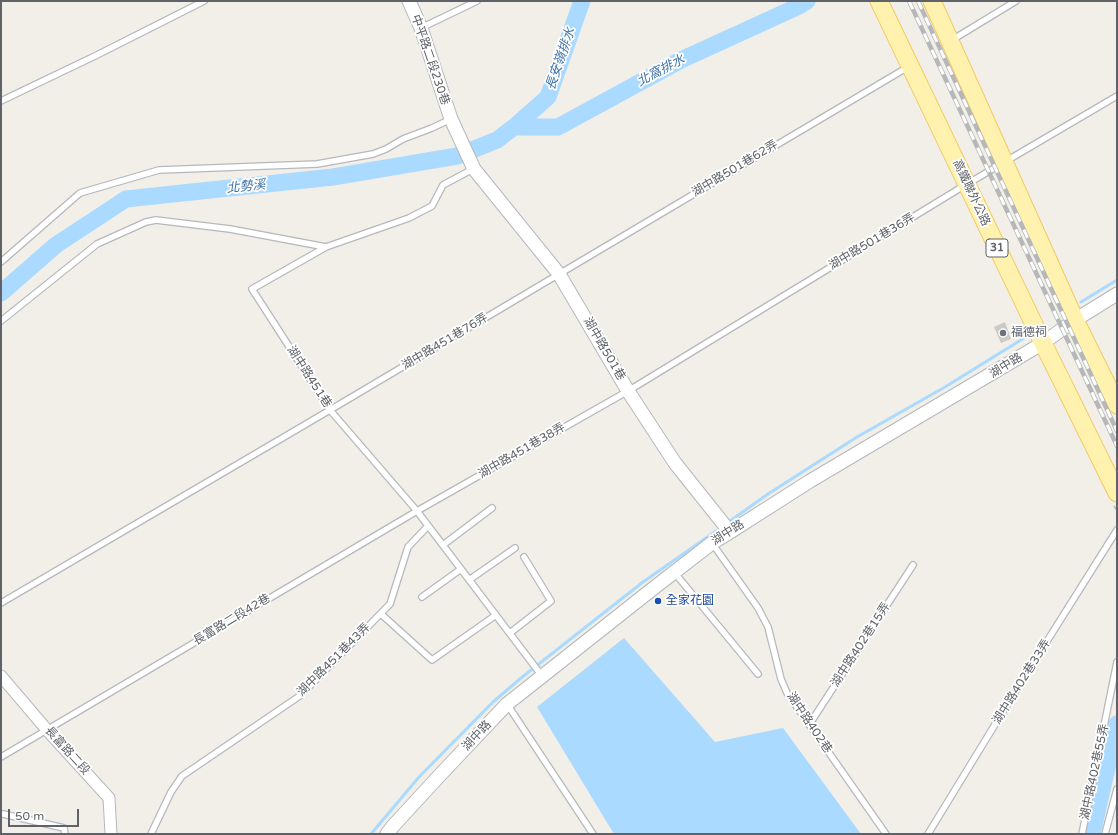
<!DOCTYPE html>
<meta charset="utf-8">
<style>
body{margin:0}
#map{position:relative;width:1118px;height:835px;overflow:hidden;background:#f1efe8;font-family:"Varela Round",sans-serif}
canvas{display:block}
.frame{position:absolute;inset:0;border:2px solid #5f6368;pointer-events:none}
.scale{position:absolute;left:8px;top:809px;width:71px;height:18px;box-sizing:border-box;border:2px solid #5f6368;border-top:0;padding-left:5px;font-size:12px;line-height:14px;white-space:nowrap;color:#5f6368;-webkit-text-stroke:3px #fff;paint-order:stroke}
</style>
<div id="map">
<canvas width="1118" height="835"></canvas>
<div class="frame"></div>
<div class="scale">50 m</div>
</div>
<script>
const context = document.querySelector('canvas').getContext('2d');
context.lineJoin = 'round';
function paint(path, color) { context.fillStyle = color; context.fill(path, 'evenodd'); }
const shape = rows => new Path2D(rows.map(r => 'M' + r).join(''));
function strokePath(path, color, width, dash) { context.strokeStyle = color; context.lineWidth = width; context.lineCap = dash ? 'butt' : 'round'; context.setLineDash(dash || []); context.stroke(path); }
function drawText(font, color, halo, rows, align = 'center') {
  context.font = font + ' "Varela Round","Noto Sans TC",sans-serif'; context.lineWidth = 3.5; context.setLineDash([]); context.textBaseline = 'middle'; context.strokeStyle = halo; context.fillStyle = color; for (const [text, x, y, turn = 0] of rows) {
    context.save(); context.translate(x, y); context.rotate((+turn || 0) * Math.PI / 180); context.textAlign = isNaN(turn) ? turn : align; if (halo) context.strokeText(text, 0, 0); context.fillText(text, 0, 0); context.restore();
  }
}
paint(shape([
 [624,638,715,742,783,728,861,834,614,834,537,707]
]), '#aadaff');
strokePath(shape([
 [1081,302,1117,280],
 [730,521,768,494,857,437,945,387,1029,335],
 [371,834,419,777,493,702,521,678,643,582,716,531]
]), '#aadaff', 3);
strokePath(shape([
 [514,127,558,127,681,60,799,6,807,1],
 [1,293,56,245,126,199,333,177,457,156,497,140,514,127,548,97,582,1],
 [1092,834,1117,724]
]), '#aadaff', 17);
paint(shape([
 [1005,322,1011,339,1001,343,994,327]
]), '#cccac5');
const service = shape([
 [421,28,477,1],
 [952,40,1016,1],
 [1,101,97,55,204,1],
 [473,169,443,185,432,206,409,218,326,247,252,289,330,410,417,511,542,676],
 [1,262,80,193,159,170,317,164,373,154,386,149,403,139,432,128,451,119],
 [1,321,97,244,146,222,156,220,230,229,326,247],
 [712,543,758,608,768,627,781,679,787,693,886,834],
 [443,545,492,508],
 [674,572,758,674],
 [469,580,515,548],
 [422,597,461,569],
 [1,603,330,410,908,67],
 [381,614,432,660,496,615],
 [510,633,551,601,524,557],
 [507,704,593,834],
 [809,725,913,565],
 [1,757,417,511,628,391,962,187,1117,96],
 [3,814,64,828,65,834],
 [151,834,171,792,182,776,301,695,390,604,408,547,428,526],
 [928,834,1010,700,1117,530],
 [1082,834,1117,662],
 [1105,834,1117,789]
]);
const minor = shape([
 [1,676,47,730,109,798,111,834]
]);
const tertiary = shape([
 [409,1,421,28,451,119,474,169,559,274,628,391,675,463,730,532],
 [387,834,393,826,440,775,507,704,655,587,712,543,730,532,810,481,1043,343,1075,320,1117,294]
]);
const primary = shape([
 [879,1,1043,343,1117,493],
 [932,1,1075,320,1117,405]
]);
strokePath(service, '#b5b8bc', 8);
strokePath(minor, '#b5b8bc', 13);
strokePath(tertiary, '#b5b8bc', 15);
strokePath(primary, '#f2c960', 19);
strokePath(shape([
 [1114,506,1117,511]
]), '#9cc7a9', 1.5, [4, 2]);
strokePath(service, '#fff', 5.5);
strokePath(minor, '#fff', 11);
strokePath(tertiary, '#fff', 13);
strokePath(primary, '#fff2af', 17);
const rail = shape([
 [909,1,1117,446],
 [918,1,1117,431]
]);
strokePath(rail, '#b6b7b8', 4.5);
strokePath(rail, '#fff', 3, [9]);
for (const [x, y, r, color] of [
 [1003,333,4,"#6b7280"],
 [658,601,4,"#1a4fb4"]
]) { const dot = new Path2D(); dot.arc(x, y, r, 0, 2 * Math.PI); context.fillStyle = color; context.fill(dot); strokePath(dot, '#fff', 1.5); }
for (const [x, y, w] of [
 [997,248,22]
]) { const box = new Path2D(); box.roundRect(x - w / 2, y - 9, w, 18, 3); context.fillStyle = '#fff'; context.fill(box); strokePath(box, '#5f6368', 1); }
drawText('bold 11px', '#5f6368', null, [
 ["31",997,248]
]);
drawText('12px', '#5f6368', '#fff', [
 ["中平路二段230巷",430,60,71],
 ["湖中路501巷62弄",735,169,-31],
 ["高鐵聯外公路",971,193,65],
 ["湖中路501巷36弄",872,242,-31],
 ["湖中路451巷76弄",445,342,-31],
 ["湖中路501巷",604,349,60],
 ["湖中路",1006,366,-31],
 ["湖中路451巷",309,377,57],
 ["湖中路451巷38弄",522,451,-30],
 ["湖中路",728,533,-32],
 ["長富路二段42巷",232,620,-31],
 ["湖中路402巷15弄",861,645,-57],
 ["湖中路451巷43弄",334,660,-45],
 ["湖中路402巷33弄",1022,682,-58],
 ["湖中路402巷",809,723,56],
 ["湖中路",477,736,-47],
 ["長富路二段",67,751,48],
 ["湖中路402巷55弄",1095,772,-78]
]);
drawText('12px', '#5b616d', '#fff', [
 ["福德祠",1011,333]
], 'left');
drawText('12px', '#164399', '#fff', [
 ["全家花園",666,601]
], 'left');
drawText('italic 13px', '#4174aa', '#fff', [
 ["長安嶺排水",561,59,-71],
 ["北窩排水",661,71,-28],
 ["北勢溪",246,187,-6]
]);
</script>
